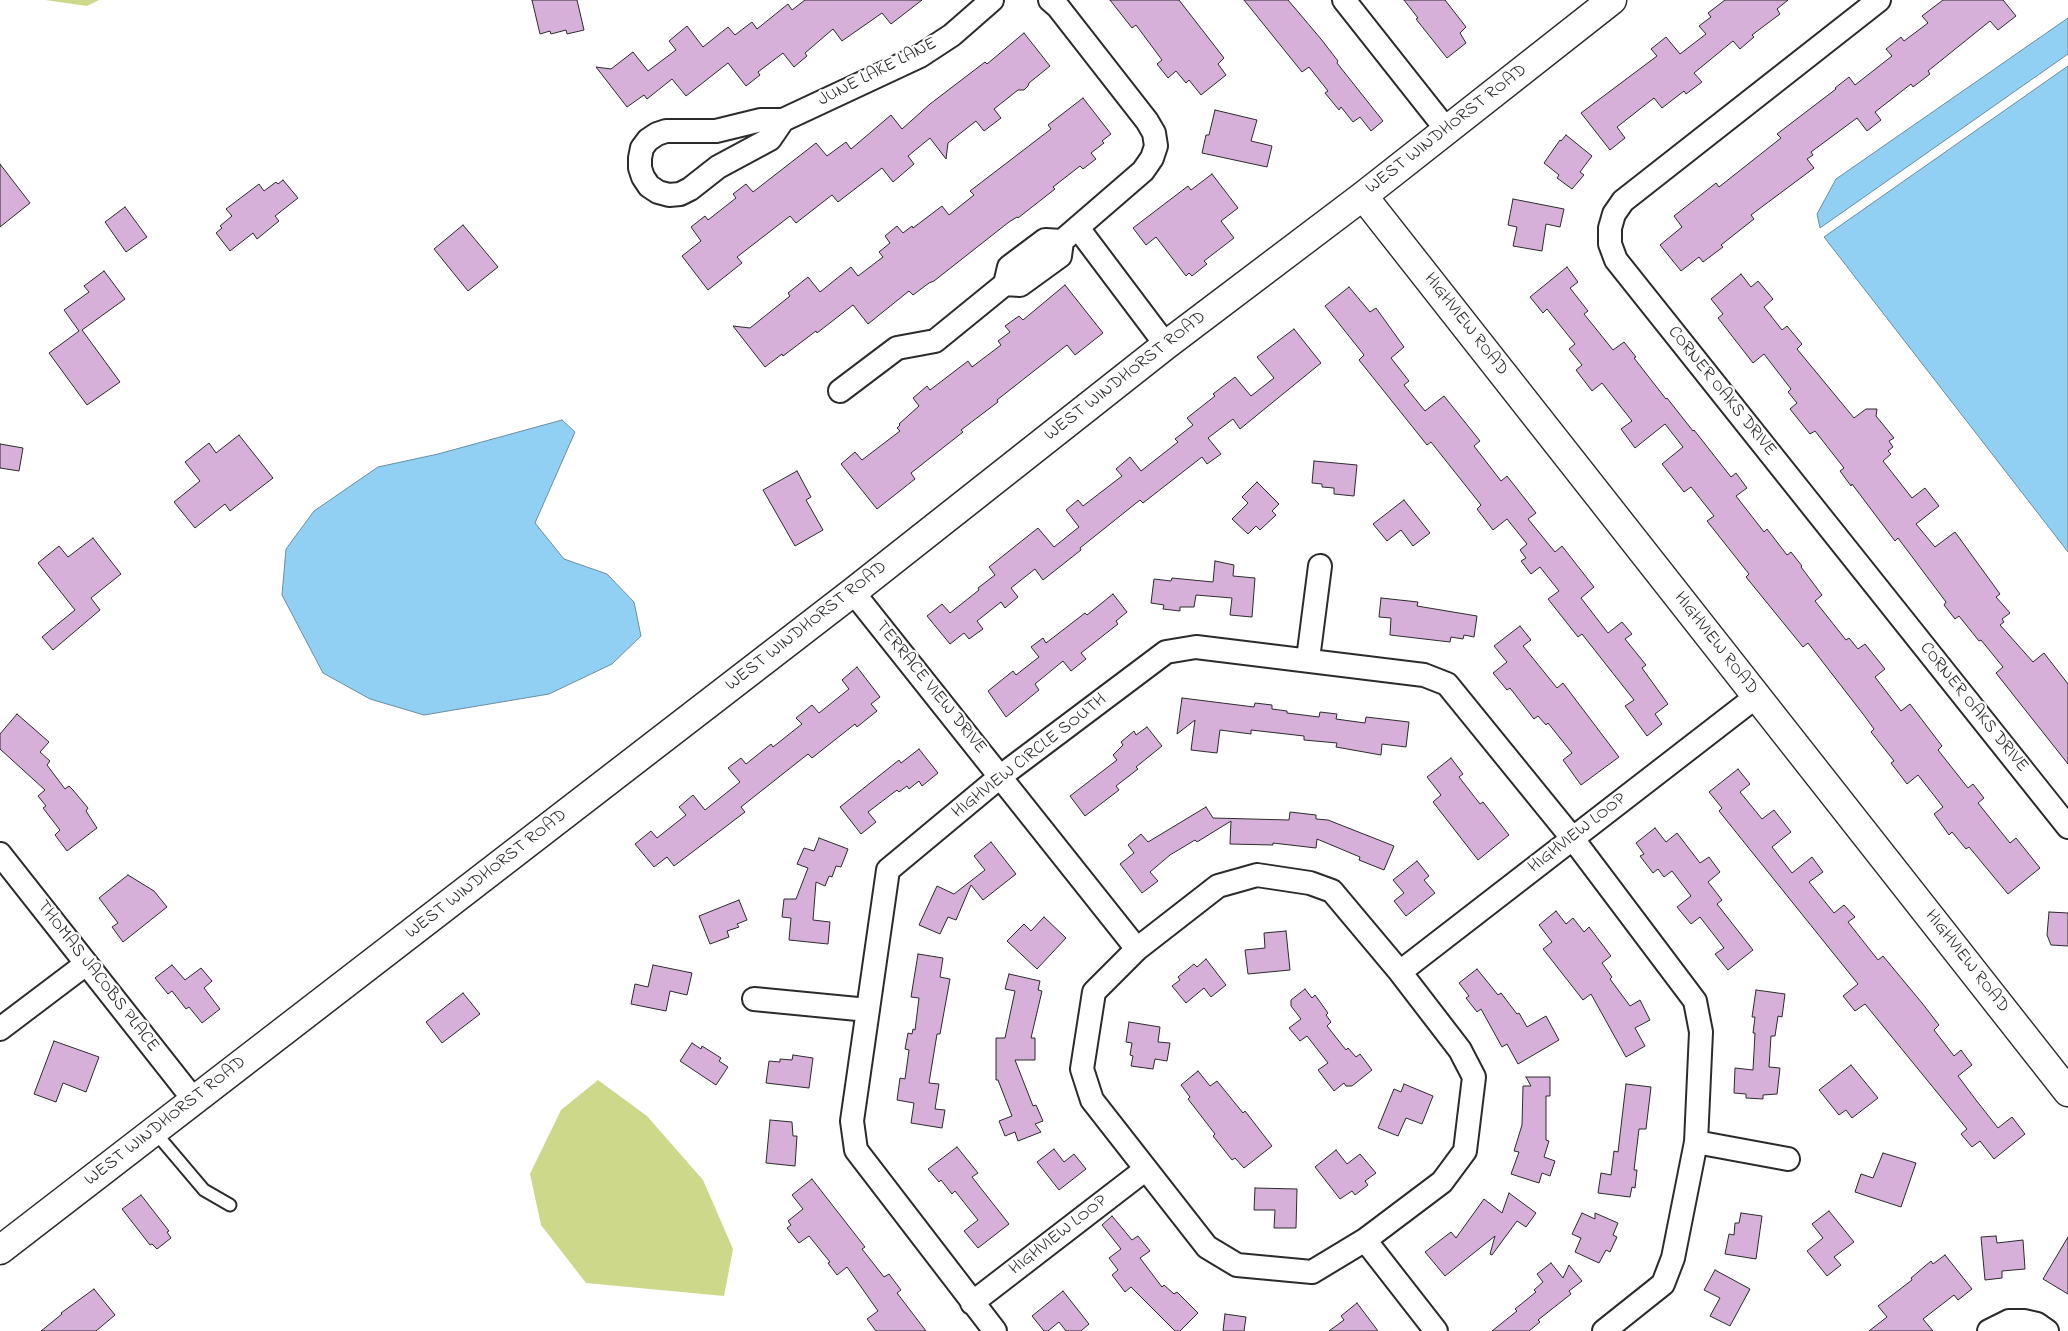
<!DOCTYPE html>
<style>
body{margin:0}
canvas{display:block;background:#fff}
</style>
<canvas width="2068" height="1331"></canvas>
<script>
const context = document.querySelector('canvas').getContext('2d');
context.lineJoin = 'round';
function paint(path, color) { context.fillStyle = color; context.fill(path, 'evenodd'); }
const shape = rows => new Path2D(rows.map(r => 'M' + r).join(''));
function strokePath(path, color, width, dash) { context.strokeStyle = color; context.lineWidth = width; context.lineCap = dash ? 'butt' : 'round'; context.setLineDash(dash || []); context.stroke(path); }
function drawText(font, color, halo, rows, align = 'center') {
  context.font = font + ' "Indie Flower",sans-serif'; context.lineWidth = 4.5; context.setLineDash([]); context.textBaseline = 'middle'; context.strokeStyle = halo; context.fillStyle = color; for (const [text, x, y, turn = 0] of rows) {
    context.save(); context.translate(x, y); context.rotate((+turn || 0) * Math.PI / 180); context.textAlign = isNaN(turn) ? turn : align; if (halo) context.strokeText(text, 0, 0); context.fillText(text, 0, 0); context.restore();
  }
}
paint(shape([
 [45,0,99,0,87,6],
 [598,1080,647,1116,703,1180,733,1249,724,1296,586,1283,541,1225,530,1174,561,1110]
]), '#cdd88b');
const water = shape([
 [2068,18,2068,54,1820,228,1817,214,1836,179,2068,18],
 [2068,66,2068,552,1824,237,2068,66],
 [562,420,575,432,535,523,564,559,607,574,634,602,641,636,612,664,549,694,424,715,370,699,323,673,282,595,286,549,314,511,378,467,438,454,562,420]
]);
paint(water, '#91d0f2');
strokePath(water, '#688ea2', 1);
const building = shape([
 [532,0,577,0,584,30,567,34,566,30,551,34,550,31,540,34,532,0],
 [805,0,922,0,891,24,882,13,842,41,833,29,805,53,807,56,794,67,783,53,758,72,760,75,746,86,728,63,686,96,672,79,647,99,644,95,627,107,596,67,611,69,633,52,648,71,676,50,669,41,687,26,703,47,728,27,735,35,752,22,757,29,788,4,792,10,805,0],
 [1110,0,1179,0,1224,58,1218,64,1226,75,1201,95,1189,80,1186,83,1176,71,1168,78,1157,64,1162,60,1136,25,1132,28,1110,0],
 [1244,0,1288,0,1321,39,1338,61,1337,63,1383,121,1371,131,1360,117,1353,122,1341,107,1339,110,1325,93,1328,91,1309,67,1302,72,1244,0],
 [1404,0,1445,0,1466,27,1460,33,1466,43,1447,58,1416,19,1418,18,1404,0],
 [1725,0,1788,0,1777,9,1780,14,1752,35,1754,37,1740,49,1733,41,1694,73,1702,82,1686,94,1684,91,1662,108,1654,98,1617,127,1625,138,1610,150,1581,113,1657,56,1651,49,1666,37,1680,54,1706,34,1699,26,1711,17,1708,13,1725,0],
 [1943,0,2003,0,2016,16,1998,30,1990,21,1928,71,1930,74,1913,87,1911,84,1875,112,1881,120,1867,131,1857,118,1811,152,1813,155,1807,159,1814,168,1751,215,1754,219,1721,245,1723,247,1703,262,1699,257,1681,271,1660,245,1682,227,1674,216,1716,183,1719,187,1781,138,1777,134,1836,89,1835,88,1849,77,1855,85,1892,56,1886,49,1901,37,1904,41,1928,23,1922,16,1943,0],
 [1024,33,1050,66,1029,83,1028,86,1024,90,1018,90,994,109,1001,118,984,131,976,121,948,143,946,159,930,138,908,156,914,164,893,182,882,168,838,202,832,195,796,223,790,216,737,257,742,263,708,290,682,256,701,241,691,227,705,216,708,220,736,198,733,194,746,184,753,192,816,143,827,156,846,142,851,149,891,115,902,129,930,104,985,62,987,64,1024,33],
 [1083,98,1111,134,1102,141,1104,143,1091,153,1096,159,1083,169,1080,166,1053,187,1055,189,1018,218,1017,217,1009,222,934,281,929,283,913,295,909,291,868,324,853,305,817,333,816,331,783,356,782,354,765,367,733,326,750,328,790,296,788,293,808,277,820,292,851,267,858,276,883,257,879,252,890,243,885,236,897,226,903,233,912,226,913,228,942,206,949,215,974,195,970,191,1051,129,1048,125,1083,98],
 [1215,110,1257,120,1251,141,1272,146,1267,167,1202,153,1206,135,1209,135,1215,110],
 [1566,135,1592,156,1580,172,1584,175,1572,189,1557,178,1559,175,1544,163,1560,140,1561,141,1566,135],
 [0,164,30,203,0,227,0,164],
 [1212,174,1238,208,1221,221,1234,238,1204,261,1207,264,1192,276,1189,273,1186,276,1156,237,1146,245,1133,228,1188,186,1191,190,1212,174],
 [283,180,298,198,275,216,279,221,257,239,253,233,230,251,216,233,222,228,220,226,232,216,226,209,259,184,264,191,276,182,278,184,283,180],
 [1513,199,1564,209,1560,227,1546,224,1542,251,1513,246,1517,227,1508,225,1513,199],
 [125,207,147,237,126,252,105,222,125,207],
 [463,225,498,267,468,291,434,249,463,225],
 [1567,267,1578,282,1570,288,1588,311,1584,314,1613,350,1624,342,1636,357,1634,358,1666,399,1667,398,1693,431,1694,430,1731,477,1736,473,1747,488,1736,496,1764,532,1767,529,1787,555,1791,552,1802,566,1801,567,1822,595,1815,601,1846,640,1849,638,1858,649,1865,644,1885,669,1875,677,1901,711,1910,704,1942,746,1938,750,1968,788,1973,784,1984,798,1978,803,2010,843,2016,838,2040,868,2008,894,1969,847,1966,849,1952,832,1949,835,1934,814,1943,807,1918,775,1907,784,1891,763,1894,761,1871,732,1874,729,1863,714,1808,643,1803,647,1746,577,1749,574,1707,521,1714,516,1691,487,1684,492,1662,464,1683,447,1665,424,1635,448,1621,429,1632,421,1602,383,1592,391,1576,370,1582,365,1569,349,1575,344,1547,309,1543,313,1530,297,1567,267],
 [104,271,125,299,82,330,120,382,87,405,49,353,79,331,64,310,89,292,84,286,104,271],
 [1741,274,1751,287,1758,281,1773,299,1764,307,1782,330,1787,326,1802,344,1797,349,1854,418,1866,409,1877,409,1876,416,1894,438,1889,441,1893,447,1888,451,1891,454,1883,461,1912,498,1925,488,1939,506,1916,524,1935,547,1955,532,2000,594,1996,597,2010,613,2002,619,2004,622,2000,625,2033,662,2044,653,2068,684,2068,764,1996,673,2003,667,1981,640,1979,641,1959,616,1955,619,1944,605,1946,602,1898,538,1895,541,1852,484,1851,486,1840,471,1844,468,1815,431,1810,434,1790,409,1797,403,1788,392,1791,389,1764,354,1753,363,1718,318,1723,314,1711,299,1741,274],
 [1065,285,1103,333,1075,355,1067,345,997,400,998,402,961,430,963,432,911,473,915,479,877,509,841,464,855,452,862,460,900,431,897,428,900,425,899,424,919,406,913,398,927,386,930,390,968,361,972,367,1001,345,998,341,1010,332,1005,326,1019,316,1023,320,1065,285],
 [1349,287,1370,312,1376,308,1404,347,1391,358,1409,381,1404,385,1425,411,1444,396,1480,441,1474,446,1501,481,1507,476,1536,513,1528,519,1555,552,1562,546,1594,587,1581,598,1608,633,1622,622,1632,634,1625,639,1646,665,1642,668,1668,704,1655,714,1662,724,1647,736,1625,706,1634,700,1582,634,1578,637,1548,599,1559,591,1540,567,1531,574,1521,561,1526,558,1520,550,1527,544,1507,519,1493,530,1477,509,1481,505,1431,442,1427,445,1359,360,1364,355,1325,306,1349,287],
 [1294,329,1321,363,1240,429,1233,419,1208,438,1221,454,1207,464,1202,457,1143,503,1140,500,1080,548,1081,550,1043,580,1035,569,1011,588,1018,597,1005,608,1001,602,977,621,983,629,969,639,964,633,950,644,927,616,942,604,950,613,979,590,978,588,995,575,989,567,1038,528,1054,547,1079,527,1066,510,1078,500,1083,506,1122,476,1116,469,1130,457,1141,471,1178,442,1175,439,1193,425,1187,418,1215,396,1213,394,1235,377,1251,396,1274,378,1257,357,1294,329],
 [239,435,273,478,230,511,225,504,195,528,174,502,200,481,185,462,209,443,216,453,239,435],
 [0,444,23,448,19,471,0,468,0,444],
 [1314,461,1357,465,1354,496,1334,494,1334,488,1322,487,1322,484,1312,483,1314,461],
 [797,471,811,497,806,500,823,530,795,546,763,490,797,471],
 [1257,482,1279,504,1272,511,1276,515,1260,530,1256,526,1248,534,1232,519,1248,503,1242,497,1257,482],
 [1404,500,1430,533,1413,546,1401,530,1387,541,1373,524,1404,500],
 [93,538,121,574,91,598,100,610,53,650,42,637,75,610,38,563,59,546,68,557,93,538],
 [1215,561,1234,565,1233,576,1255,578,1252,617,1230,615,1232,598,1196,595,1194,607,1180,607,1180,611,1163,609,1164,605,1151,603,1154,579,1171,581,1172,578,1213,582,1215,561],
 [1113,594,1127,612,1116,621,1118,624,1081,653,1086,659,1071,671,1063,661,1035,684,1039,690,1006,717,988,691,1013,671,1016,675,1039,657,1031,647,1043,638,1046,643,1085,613,1087,615,1113,594],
 [1381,598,1418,602,1417,606,1477,616,1474,637,1464,635,1463,639,1451,637,1450,642,1390,635,1391,618,1379,617,1381,598],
 [1520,626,1531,640,1523,646,1557,688,1563,683,1619,757,1581,785,1563,760,1572,753,1548,723,1546,725,1538,716,1534,719,1510,688,1507,690,1493,673,1507,662,1494,646,1520,626],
 [857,667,880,697,871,704,877,711,857,727,855,724,812,758,808,754,741,807,745,812,674,866,667,857,654,867,635,844,651,831,657,838,686,815,679,807,693,795,705,810,740,782,728,768,741,758,746,764,771,744,773,747,802,724,796,718,812,705,819,713,849,689,842,680,857,667],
 [1182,698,1254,707,1255,703,1272,705,1272,709,1287,711,1287,713,1319,717,1320,712,1337,714,1336,719,1365,723,1366,717,1409,722,1406,747,1382,744,1381,755,1336,747,1337,743,1304,740,1304,736,1251,730,1251,734,1220,730,1217,753,1191,750,1195,720,1177,734,1182,698],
 [17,714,49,742,40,752,50,761,47,765,65,789,69,786,73,790,88,808,86,811,97,828,67,851,55,835,60,830,43,808,46,806,38,796,45,790,0,749,0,734,17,714],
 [1147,727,1162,746,1136,767,1138,769,1116,786,1119,790,1085,816,1070,796,1117,760,1113,755,1123,745,1121,742,1134,731,1136,735,1147,727],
 [919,749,938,773,922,786,919,781,909,789,907,786,899,792,897,790,868,812,876,822,861,834,840,807,899,760,901,763,919,749],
 [1451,758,1463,774,1459,777,1480,804,1483,802,1509,835,1478,860,1433,802,1441,795,1427,777,1451,758],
 [1738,769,1750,784,1740,792,1762,819,1774,810,1791,832,1772,847,1792,873,1812,857,1823,872,1809,882,1834,913,1844,905,1855,917,1848,922,1878,960,1883,956,1922,1003,1939,1025,1934,1030,1954,1056,1961,1050,1972,1065,1958,1076,1976,1100,1998,1128,2012,1117,2025,1134,1994,1159,1980,1141,1972,1147,1961,1134,1967,1129,1865,1004,1855,1011,1843,996,1858,984,1719,811,1722,808,1709,792,1738,769],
 [1206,807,1213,818,1289,820,1290,812,1316,815,1316,819,1328,820,1394,846,1384,870,1359,860,1360,857,1317,839,1316,848,1273,843,1273,845,1230,844,1231,821,1197,842,1195,840,1170,855,1150,872,1158,881,1142,893,1120,864,1134,853,1128,845,1141,834,1148,842,1206,807],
 [1655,828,1666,842,1677,833,1700,863,1709,857,1720,872,1708,882,1722,900,1717,904,1753,950,1728,970,1715,954,1724,948,1700,917,1691,924,1677,907,1691,896,1672,871,1664,877,1658,869,1653,873,1640,856,1644,854,1636,843,1655,828],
 [819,838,848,849,841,867,836,866,832,877,829,876,825,886,816,882,813,920,830,922,828,944,789,940,791,918,782,917,784,899,796,899,808,868,797,864,804,848,814,851,819,838],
 [991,842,1016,874,983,900,971,885,956,920,948,917,940,934,919,925,937,886,954,894,985,870,974,856,991,842],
 [1417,861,1429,876,1424,880,1435,893,1406,916,1394,901,1404,893,1393,880,1417,861],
 [128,875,154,891,167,907,123,942,112,927,118,923,99,898,128,875],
 [739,900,747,920,737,924,739,927,727,931,729,937,710,944,699,916,739,900],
 [1556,911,1566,924,1573,918,1584,932,1589,927,1611,956,1602,963,1612,977,1610,979,1630,1006,1640,1000,1650,1020,1635,1028,1645,1046,1626,1057,1591,994,1583,1000,1543,949,1552,942,1539,925,1556,911],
 [2049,912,2068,913,2068,946,2051,945,2047,935,2049,912],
 [1044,917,1066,938,1037,969,1007,941,1024,924,1031,931,1044,917],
 [1286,931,1290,970,1248,974,1245,950,1265,948,1264,933,1286,931],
 [918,954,943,958,940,977,950,979,940,1034,937,1034,929,1083,939,1084,935,1109,945,1110,942,1128,911,1123,914,1103,897,1100,900,1078,905,1079,909,1050,905,1049,908,1033,912,1034,913,1029,915,1030,919,998,911,997,918,954],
 [1206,959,1226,985,1211,997,1204,988,1186,1003,1172,986,1180,980,1178,977,1194,964,1197,967,1206,959],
 [172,965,185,980,201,968,212,981,204,988,220,1009,202,1023,189,1007,186,1009,172,991,168,994,155,978,172,965],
 [653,965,692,973,687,995,670,991,666,1011,631,1004,635,984,648,987,653,965],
 [1477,969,1498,995,1501,993,1517,1014,1519,1013,1527,1027,1546,1016,1559,1040,1518,1064,1507,1044,1502,1047,1481,1009,1477,1012,1466,998,1469,996,1459,983,1477,969],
 [1009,974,1040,981,1038,990,1042,991,1031,1038,1035,1038,1035,1060,1015,1060,1033,1106,1036,1105,1043,1121,1035,1124,1041,1132,1018,1141,1015,1132,1005,1136,999,1121,1012,1116,998,1080,996,1080,996,1038,1005,1038,1015,991,1005,989,1009,974],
 [1305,989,1312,998,1315,995,1328,1013,1326,1015,1331,1022,1327,1026,1346,1050,1348,1048,1356,1057,1360,1054,1372,1070,1352,1086,1346,1086,1344,1083,1334,1091,1318,1070,1328,1063,1307,1036,1300,1041,1289,1028,1301,1019,1291,1006,1291,1000,1305,989],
 [1756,990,1785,994,1782,1017,1778,1016,1775,1036,1771,1036,1769,1067,1780,1068,1777,1094,1763,1095,1763,1099,1746,1098,1746,1094,1734,1093,1735,1068,1753,1070,1755,1033,1753,1033,1755,1017,1752,1017,1756,990],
 [463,993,480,1014,442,1043,426,1022,463,993],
 [1129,1022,1160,1027,1158,1042,1170,1043,1167,1061,1155,1059,1153,1069,1131,1066,1133,1056,1130,1055,1132,1043,1126,1042,1129,1022],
 [54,1041,99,1057,86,1092,63,1083,56,1102,34,1094,54,1041],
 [692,1043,701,1049,702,1046,721,1058,719,1061,728,1067,716,1085,680,1061,692,1043],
 [793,1055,813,1058,809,1088,766,1083,769,1061,780,1062,780,1059,792,1060,793,1055],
 [1851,1065,1878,1098,1852,1118,1846,1110,1839,1115,1819,1090,1851,1065],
 [1198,1071,1210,1086,1217,1081,1243,1113,1245,1111,1272,1146,1244,1168,1235,1158,1232,1160,1213,1136,1215,1134,1188,1099,1190,1097,1181,1085,1198,1071],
 [1526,1077,1550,1077,1550,1096,1546,1096,1546,1140,1549,1141,1544,1157,1555,1161,1550,1176,1542,1173,1539,1183,1511,1174,1519,1152,1514,1151,1522,1125,1523,1086,1531,1086,1526,1077],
 [1404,1084,1433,1096,1422,1124,1406,1118,1398,1136,1378,1128,1394,1089,1401,1092,1404,1084],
 [1626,1084,1651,1087,1646,1129,1639,1129,1634,1170,1637,1170,1635,1188,1632,1187,1630,1197,1598,1193,1601,1173,1611,1175,1614,1151,1618,1152,1626,1084],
 [770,1120,792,1122,793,1136,797,1136,795,1166,766,1163,770,1120],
 [957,1147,978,1173,972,1177,1009,1224,978,1248,964,1231,978,1220,955,1191,952,1194,941,1180,939,1182,928,1169,957,1147],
 [1054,1149,1064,1162,1074,1154,1086,1169,1059,1190,1037,1162,1054,1149],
 [1336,1150,1347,1164,1360,1154,1376,1173,1365,1181,1368,1185,1355,1195,1352,1191,1340,1199,1315,1167,1336,1150],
 [1883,1153,1916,1163,1901,1207,1855,1192,1861,1174,1873,1178,1883,1153],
 [812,1179,865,1247,862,1249,884,1277,889,1274,901,1290,897,1293,926,1331,876,1331,867,1319,878,1311,847,1267,837,1275,828,1263,830,1262,809,1236,799,1243,787,1228,791,1225,788,1221,803,1209,792,1195,812,1179],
 [1255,1188,1297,1189,1296,1228,1274,1228,1275,1210,1254,1210,1255,1188],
 [1509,1193,1536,1213,1526,1227,1517,1221,1492,1255,1490,1254,1495,1236,1445,1276,1425,1252,1451,1232,1456,1238,1484,1199,1502,1213,1509,1193],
 [141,1195,169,1231,167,1232,171,1238,157,1249,152,1244,150,1245,122,1209,141,1195],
 [1829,1211,1854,1242,1834,1257,1841,1265,1827,1276,1807,1251,1823,1238,1812,1224,1829,1211],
 [1582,1213,1595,1219,1595,1213,1618,1223,1613,1235,1617,1237,1610,1252,1606,1250,1599,1263,1575,1252,1581,1238,1572,1234,1582,1213],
 [1741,1213,1762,1216,1756,1259,1725,1254,1729,1234,1734,1235,1735,1223,1739,1223,1741,1213],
 [1112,1216,1132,1240,1138,1236,1150,1251,1140,1258,1162,1287,1164,1285,1174,1294,1177,1292,1198,1313,1180,1331,1175,1331,1131,1287,1125,1292,1112,1275,1118,1270,1109,1258,1121,1249,1102,1225,1112,1216],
 [1996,1236,1997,1243,2023,1240,2025,1269,2002,1271,2002,1278,1985,1280,1981,1237,1996,1236],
 [2068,1237,2068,1294,2043,1279,2068,1237],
 [1945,1255,1972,1289,1958,1300,1954,1295,1923,1319,1933,1331,1869,1331,1887,1317,1878,1306,1912,1280,1911,1278,1931,1261,1933,1264,1945,1255],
 [1551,1263,1563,1278,1569,1265,1582,1281,1569,1291,1571,1294,1538,1320,1540,1322,1529,1331,1492,1331,1517,1311,1515,1309,1536,1292,1534,1290,1543,1282,1537,1274,1551,1263],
 [1715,1270,1750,1289,1730,1326,1710,1316,1720,1298,1704,1290,1715,1270],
 [94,1289,115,1315,96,1331,41,1331,62,1314,61,1313,94,1289],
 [1063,1291,1089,1324,1081,1331,1066,1331,1059,1322,1048,1331,1044,1331,1032,1316,1063,1291],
 [1357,1303,1378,1331,1329,1331,1344,1320,1341,1316,1357,1303],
 [1225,1314,1246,1317,1244,1331,1223,1331,1225,1314]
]);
paint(building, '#d7b0d9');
strokePath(building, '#2b2b2b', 1);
const service = shape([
 [154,1131,204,1190,230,1205]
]);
const minor = shape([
 [1344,0,1446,129],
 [1879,0,1623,201,1614,214,1610,228,1610,244,1616,260,2068,827],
 [783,120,770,139,718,167,690,189,680,194,669,195,658,192,649,186,643,177,640,168,640,158,642,148,648,140,657,134,666,131,716,131,761,120,783,120,920,56,952,35,992,0],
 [1078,228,1166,345],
 [1005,284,1020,285,1060,256,1062,241],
 [840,391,897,348,935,341,1005,284,1009,267,1045,240,1062,241,1143,171,1152,158,1156,146,1154,133,1147,121,1058,7,1050,0],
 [853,592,1137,949],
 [1308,659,1320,566],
 [0,854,194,1100],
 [1257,875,1310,883,1332,891,1400,972,1460,1050,1474,1077,1465,1151,1442,1182,1365,1240,1312,1272,1237,1265,1207,1247,1092,1100,1082,1069,1094,992,1137,949,1218,886,1257,875],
 [1400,972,1757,696],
 [754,999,868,1010],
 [0,1029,86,964],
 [1696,1142,1788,1159],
 [1365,1240,1436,1331],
 [972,1303,1146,1169],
 [995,1331,856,1150,852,1121,888,870,1001,776,1166,652,1196,647,1424,675,1447,684,1573,839,1695,1001,1701,1032,1696,1142,1673,1258,1663,1284,1604,1331],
 [1989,1331,2009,1321,2024,1321,2037,1324,2047,1331]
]);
const tertiary = shape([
 [1363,196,2068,1092],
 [0,1250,853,592,1166,345,1363,196,1612,0]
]);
strokePath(service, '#2b2b2b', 15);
strokePath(minor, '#2b2b2b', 26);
strokePath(tertiary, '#2b2b2b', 31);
strokePath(service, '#fff', 11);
strokePath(minor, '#fff', 22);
strokePath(tertiary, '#fff', 28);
drawText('18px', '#2b2b2b', '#fff', [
 ["JUNE LAKE LANE",878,73,-27],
 ["WEST WINDHORST ROAD",1447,130,-38],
 ["HIGHVIEW ROAD",1465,325,52],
 ["WEST WINDHORST ROAD",1126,377,-38],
 ["CORNER OAKS DRIVE",1721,392,51],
 ["WEST WINDHORST ROAD",807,627,-38],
 ["HIGHVIEW ROAD",1715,644,52],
 ["TERRACE VIEW DRIVE",930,688,51],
 ["CORNER OAKS DRIVE",1973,708,51],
 ["HIGHVIEW CIRCLE SOUTH",1030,757,-38],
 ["HIGHVIEW LOOP",1578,834,-38],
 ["WEST WINDHORST ROAD",487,875,-38],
 ["HIGHVIEW ROAD",1966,962,52],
 ["THOMAS JACOBS PLACE",97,977,52],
 ["WEST WINDHORST ROAD",166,1122,-38],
 ["HIGHVIEW LOOP",1059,1236,-38]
]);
</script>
